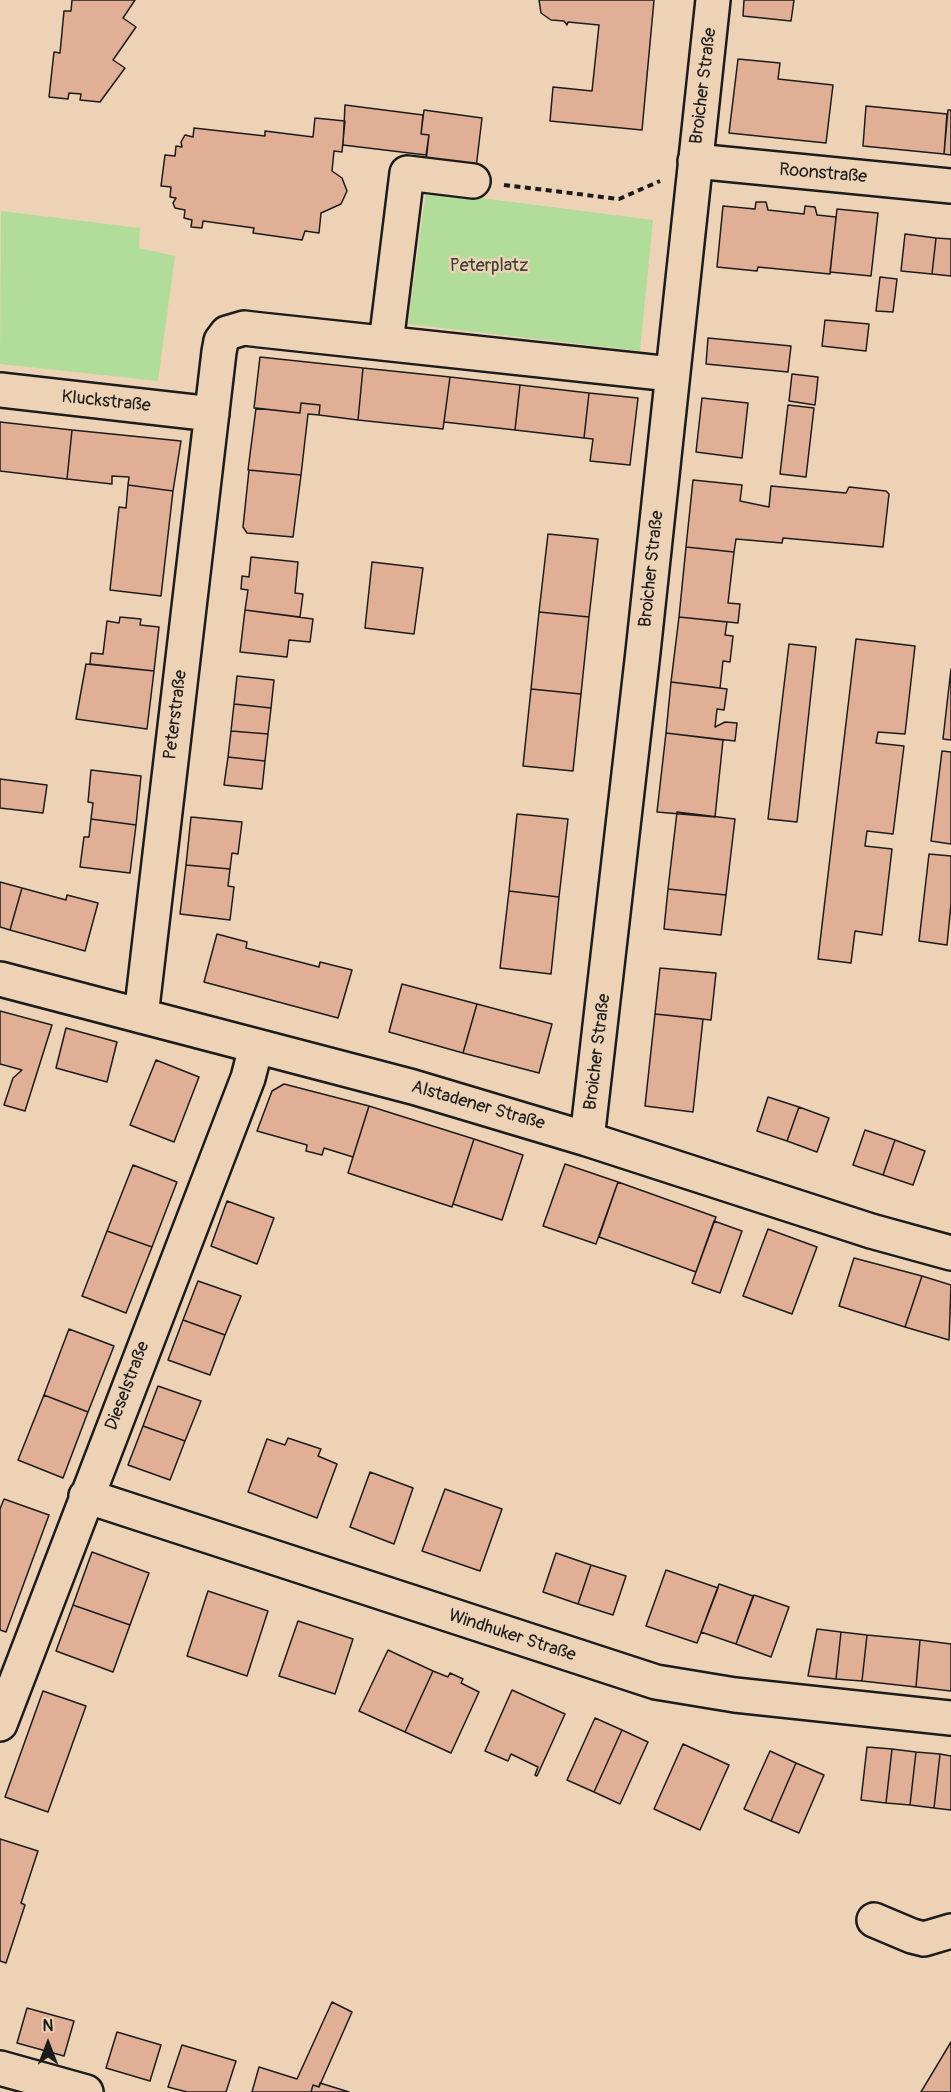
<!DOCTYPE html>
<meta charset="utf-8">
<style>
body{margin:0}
#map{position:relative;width:951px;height:2092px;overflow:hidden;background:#eed2b5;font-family:Pangolin,sans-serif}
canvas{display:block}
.north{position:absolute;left:18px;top:2014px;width:60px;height:60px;-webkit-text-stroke:4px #eed2b5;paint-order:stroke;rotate:0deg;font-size:16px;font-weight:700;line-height:24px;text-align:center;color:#1c1c1c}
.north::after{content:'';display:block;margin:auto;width:21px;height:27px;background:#1c1c1c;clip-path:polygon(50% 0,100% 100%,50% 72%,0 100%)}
</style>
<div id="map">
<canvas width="951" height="2092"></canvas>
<div class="north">N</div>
</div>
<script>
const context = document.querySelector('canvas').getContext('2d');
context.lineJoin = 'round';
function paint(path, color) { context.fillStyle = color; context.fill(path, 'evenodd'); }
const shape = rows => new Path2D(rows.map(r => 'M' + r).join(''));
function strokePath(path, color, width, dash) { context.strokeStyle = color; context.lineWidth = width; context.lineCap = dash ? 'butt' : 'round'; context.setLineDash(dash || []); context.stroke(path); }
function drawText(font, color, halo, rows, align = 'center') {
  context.font = font + ' Pangolin,sans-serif'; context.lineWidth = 5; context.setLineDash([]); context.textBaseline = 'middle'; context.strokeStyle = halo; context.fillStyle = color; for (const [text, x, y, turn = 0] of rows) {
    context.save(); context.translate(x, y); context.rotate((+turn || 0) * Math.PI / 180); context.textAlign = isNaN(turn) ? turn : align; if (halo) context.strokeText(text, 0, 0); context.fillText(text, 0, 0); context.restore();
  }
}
paint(shape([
 [426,191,653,220,640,351,408,324],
 [1,211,140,228,139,248,175,256,158,381,0,364]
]), '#b2dc9a');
const building = shape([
 [72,0,135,0,123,18,136,27,113,60,125,68,100,102,80,100,81,94,69,93,68,99,49,97,54,52,60,53,64,11,71,11,72,0],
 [654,0,642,130,550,121,553,87,592,91,599,25,568,22,567,25,564,21,551,20,541,13,539,0,654,0],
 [744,0,794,0,791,21,743,16,744,0],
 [738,59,780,63,778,79,833,85,826,143,729,133,738,59],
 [345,105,423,115,421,134,429,135,426,155,343,145,345,105],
 [866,106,947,114,944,154,863,146,866,106],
 [424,110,482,118,476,168,426,161,429,135,421,134,424,110],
 [948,110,951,110,951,155,944,154,948,110],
 [315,118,345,121,342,152,334,151,332,171,342,178,347,191,341,204,321,213,319,233,305,231,302,240,253,233,254,228,203,221,202,228,191,227,192,220,184,218,185,210,175,208,173,203,176,198,170,197,171,187,161,186,165,155,175,156,176,146,182,147,181,142,185,135,193,137,194,128,265,136,265,131,313,137,315,118],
 [756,202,766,202,768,210,804,214,805,206,815,207,817,215,836,217,830,274,758,267,757,271,717,267,723,206,755,209,756,202],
 [837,209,878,213,871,276,830,272,837,209],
 [905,234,936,238,932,274,901,271,905,234],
 [936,238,951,239,951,276,932,274,936,238],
 [880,277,897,279,893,312,876,311,880,277],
 [825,320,869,324,866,351,822,346,825,320],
 [708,338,791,346,788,372,706,364,708,338],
 [260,357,363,368,358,420,319,415,320,405,301,403,300,413,254,408,260,357],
 [363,368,450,377,443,429,358,420,363,368],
 [792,374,818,377,815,405,789,401,792,374],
 [450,377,520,385,515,430,444,422,450,377],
 [520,385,589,393,584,438,515,430,520,385],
 [589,393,638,398,630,465,590,461,593,439,584,438,589,393],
 [702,398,748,403,742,458,696,452,702,398],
 [301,403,320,405,319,415,308,414,301,475,248,470,256,408,300,413,301,403],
 [788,405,814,408,806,477,780,474,788,405],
 [0,422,72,430,67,479,0,471,0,422],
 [72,430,181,441,173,491,128,485,129,477,112,476,112,484,67,479,72,430],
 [249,470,301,475,293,537,247,533,243,527,249,470],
 [693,480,742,485,740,501,769,507,771,486,846,493,849,487,886,491,889,494,883,547,783,538,782,543,736,539,734,552,686,547,693,480],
 [128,485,173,491,161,596,110,590,119,507,126,508,128,485],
 [548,534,598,539,589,617,539,612,548,534],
 [686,547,734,552,728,603,740,604,738,623,679,617,686,547],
 [251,557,298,562,295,593,303,594,300,617,245,610,248,590,241,589,242,576,249,577,251,557],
 [372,562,423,568,414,634,365,628,372,562],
 [245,610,313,619,310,642,289,640,287,657,240,652,245,610],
 [539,612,589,617,581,694,531,689,539,612],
 [120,617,141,619,140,625,159,627,154,671,90,664,91,653,103,654,107,621,119,623,120,617],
 [679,617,727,622,725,635,733,636,730,662,723,661,720,688,671,682,679,617],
 [856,639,915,646,905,734,878,732,876,743,904,746,893,834,867,831,865,846,892,849,882,935,855,931,851,963,818,959,856,639],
 [789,644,816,647,797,822,768,819,789,644],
 [86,664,154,671,147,729,76,719,86,664],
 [951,669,951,740,943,739,951,669],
 [237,676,274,680,271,708,234,704,237,676],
 [671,682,727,689,724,710,717,709,715,727,725,722,737,723,735,741,666,733,671,682],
 [531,689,581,694,573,771,523,766,531,689],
 [234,704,271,708,268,734,231,731,234,704],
 [231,731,268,734,265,761,228,757,231,731],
 [666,733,723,740,715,817,657,812,666,733],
 [942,751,951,752,951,844,931,841,942,751],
 [228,757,265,761,262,789,224,785,228,757],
 [91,770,141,776,136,825,91,819,93,803,88,802,91,770],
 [0,779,47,785,43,813,0,808,0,779],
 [677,812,735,819,726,895,668,889,677,812],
 [517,814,568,819,559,897,509,891,517,814],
 [191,817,242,822,238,854,232,853,230,869,186,865,191,817],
 [91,819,136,825,130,873,80,867,84,837,89,837,91,819],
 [929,854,951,856,951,904,947,945,919,941,929,854],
 [186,865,230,869,228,886,234,887,230,920,180,914,186,865],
 [0,882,22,888,10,930,0,927,0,882],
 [22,888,66,900,67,895,98,903,85,951,10,930,22,888],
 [668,889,726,895,721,935,664,929,668,889],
 [509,891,559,897,551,974,500,968,509,891],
 [217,934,247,942,246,948,319,967,320,962,352,970,338,1018,204,982,217,934],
 [660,968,716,973,711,1020,655,1014,660,968],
 [402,984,477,1004,463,1053,389,1032,402,984],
 [477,1004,552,1024,539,1073,463,1053,477,1004],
 [0,1011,52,1025,25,1111,4,1105,13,1078,22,1070,0,1064,0,1011],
 [655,1014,703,1019,693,1112,645,1106,655,1014],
 [66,1028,117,1042,107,1082,56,1068,66,1028],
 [156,1060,199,1077,174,1142,130,1125,156,1060],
 [284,1084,369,1106,353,1157,324,1148,322,1155,306,1151,307,1145,257,1131,272,1091,284,1084],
 [768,1097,799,1107,787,1141,757,1131,768,1097],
 [369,1106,474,1139,452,1207,348,1173,369,1106],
 [799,1107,829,1118,817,1152,787,1141,799,1107],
 [865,1130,895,1140,883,1175,853,1165,865,1130],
 [474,1139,523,1155,502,1220,453,1204,474,1139],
 [895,1140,925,1151,913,1185,883,1175,895,1140],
 [565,1164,618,1182,596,1244,543,1226,565,1164],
 [133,1165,177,1182,152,1247,107,1231,133,1165],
 [618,1182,716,1217,696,1272,599,1237,618,1182],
 [227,1201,274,1218,257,1264,211,1246,227,1201],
 [714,1221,742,1231,720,1293,692,1283,714,1221],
 [768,1229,817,1247,792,1314,743,1296,768,1229],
 [107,1231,152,1247,126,1313,82,1296,107,1231],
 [854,1258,922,1276,905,1327,839,1306,854,1258],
 [922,1276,951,1285,949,1340,905,1327,922,1276],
 [198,1281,241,1296,225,1335,183,1320,198,1281],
 [183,1320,225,1335,210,1375,168,1360,183,1320],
 [69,1329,114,1346,88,1412,44,1395,69,1329],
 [158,1386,201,1401,185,1441,143,1426,158,1386],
 [44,1395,88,1412,63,1478,18,1460,44,1395],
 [143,1426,185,1441,170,1480,128,1465,143,1426],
 [288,1438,321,1449,318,1456,337,1464,317,1518,248,1492,267,1439,285,1445,288,1438],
 [370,1472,413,1488,394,1544,350,1527,370,1472],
 [445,1489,502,1509,480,1571,422,1551,445,1489],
 [4,1499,49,1515,6,1632,0,1630,0,1509,4,1499],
 [92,1552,149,1573,130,1625,73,1605,92,1552],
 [556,1553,591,1565,578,1604,543,1592,556,1553],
 [591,1565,626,1576,613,1615,578,1604,591,1565],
 [666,1570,718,1588,697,1643,646,1626,666,1570],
 [719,1584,753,1596,736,1644,701,1632,719,1584],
 [208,1591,268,1611,247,1676,187,1656,208,1591],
 [754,1595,789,1607,771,1657,736,1644,754,1595],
 [73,1605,130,1625,113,1672,56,1651,73,1605],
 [298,1621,353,1639,335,1694,279,1676,298,1621],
 [817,1629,841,1632,836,1679,808,1676,817,1629],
 [841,1632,867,1635,862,1681,836,1679,841,1632],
 [867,1635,920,1640,916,1687,862,1681,867,1635],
 [920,1640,951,1644,951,1691,916,1687,920,1640],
 [388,1650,433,1671,405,1732,359,1711,388,1650],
 [433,1671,448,1677,450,1673,463,1679,461,1683,479,1692,451,1753,405,1732,433,1671],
 [512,1690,565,1714,537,1776,535,1775,538,1767,511,1754,508,1761,485,1751,512,1690],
 [43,1691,86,1706,48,1812,5,1797,43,1691],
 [595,1718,622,1730,594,1792,567,1780,595,1718],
 [622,1730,648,1742,620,1804,594,1792,622,1730],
 [683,1744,729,1765,700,1830,654,1809,683,1744],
 [867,1747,892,1749,886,1803,861,1800,867,1747],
 [892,1749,916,1752,910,1805,886,1803,892,1749],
 [770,1751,796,1763,771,1821,744,1809,770,1751],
 [916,1752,940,1754,934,1808,910,1805,916,1752],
 [940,1754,951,1756,951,1810,934,1808,940,1754],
 [796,1763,824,1775,799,1833,771,1821,796,1763],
 [0,1839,38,1851,21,1903,25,1905,6,1963,0,1961,0,1839],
 [332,2002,352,2012,319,2087,313,2085,311,2092,252,2092,259,2067,297,2079,332,2002],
 [27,2008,74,2021,64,2056,17,2043,27,2008],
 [117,2032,161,2045,150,2081,106,2068,117,2032],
 [951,2042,951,2092,921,2092,951,2042],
 [182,2045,236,2061,226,2092,187,2092,168,2087,182,2045],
 [320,2083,349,2092,311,2092,313,2085,319,2087,320,2083]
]);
paint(building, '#e1af96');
strokePath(building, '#1c1c1c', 1.5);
const minor = shape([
 [695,161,951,186],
 [386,343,407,173,473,181],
 [0,390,212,414],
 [0,979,413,1087,587,1139,871,1231,951,1253],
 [141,1016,219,352,221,341,227,333,244,328,261,330,671,374],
 [587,1139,643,652,713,0],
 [86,1496,656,1682,735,1695,951,1718],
 [0,1724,248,1078,256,1047],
 [874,1920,912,1936,924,1939,951,1931],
 [0,2068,86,2092]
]);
strokePath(minor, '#1c1c1c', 38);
strokePath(shape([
 [504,185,619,199,660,181]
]), '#1c1c1c', 4, [6, 4.5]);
strokePath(minor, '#eed2b5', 33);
drawText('18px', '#1c1c1c', '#eed2b5', [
 ["Broicher Straße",704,86,-83],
 ["Roonstraße",823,174,5],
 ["Kluckstraße",106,402,6],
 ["Broicher Straße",652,569,-84],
 ["Peterstraße",176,715,-83],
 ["Broicher Straße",598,1052,-83],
 ["Alstadener Straße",478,1106,16],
 ["Dieselstraße",128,1386,-69],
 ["Windhuker Straße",512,1636,18]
]);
drawText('18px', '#3a4235', '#eed2b5', [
 ["Peterplatz",489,266]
]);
</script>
